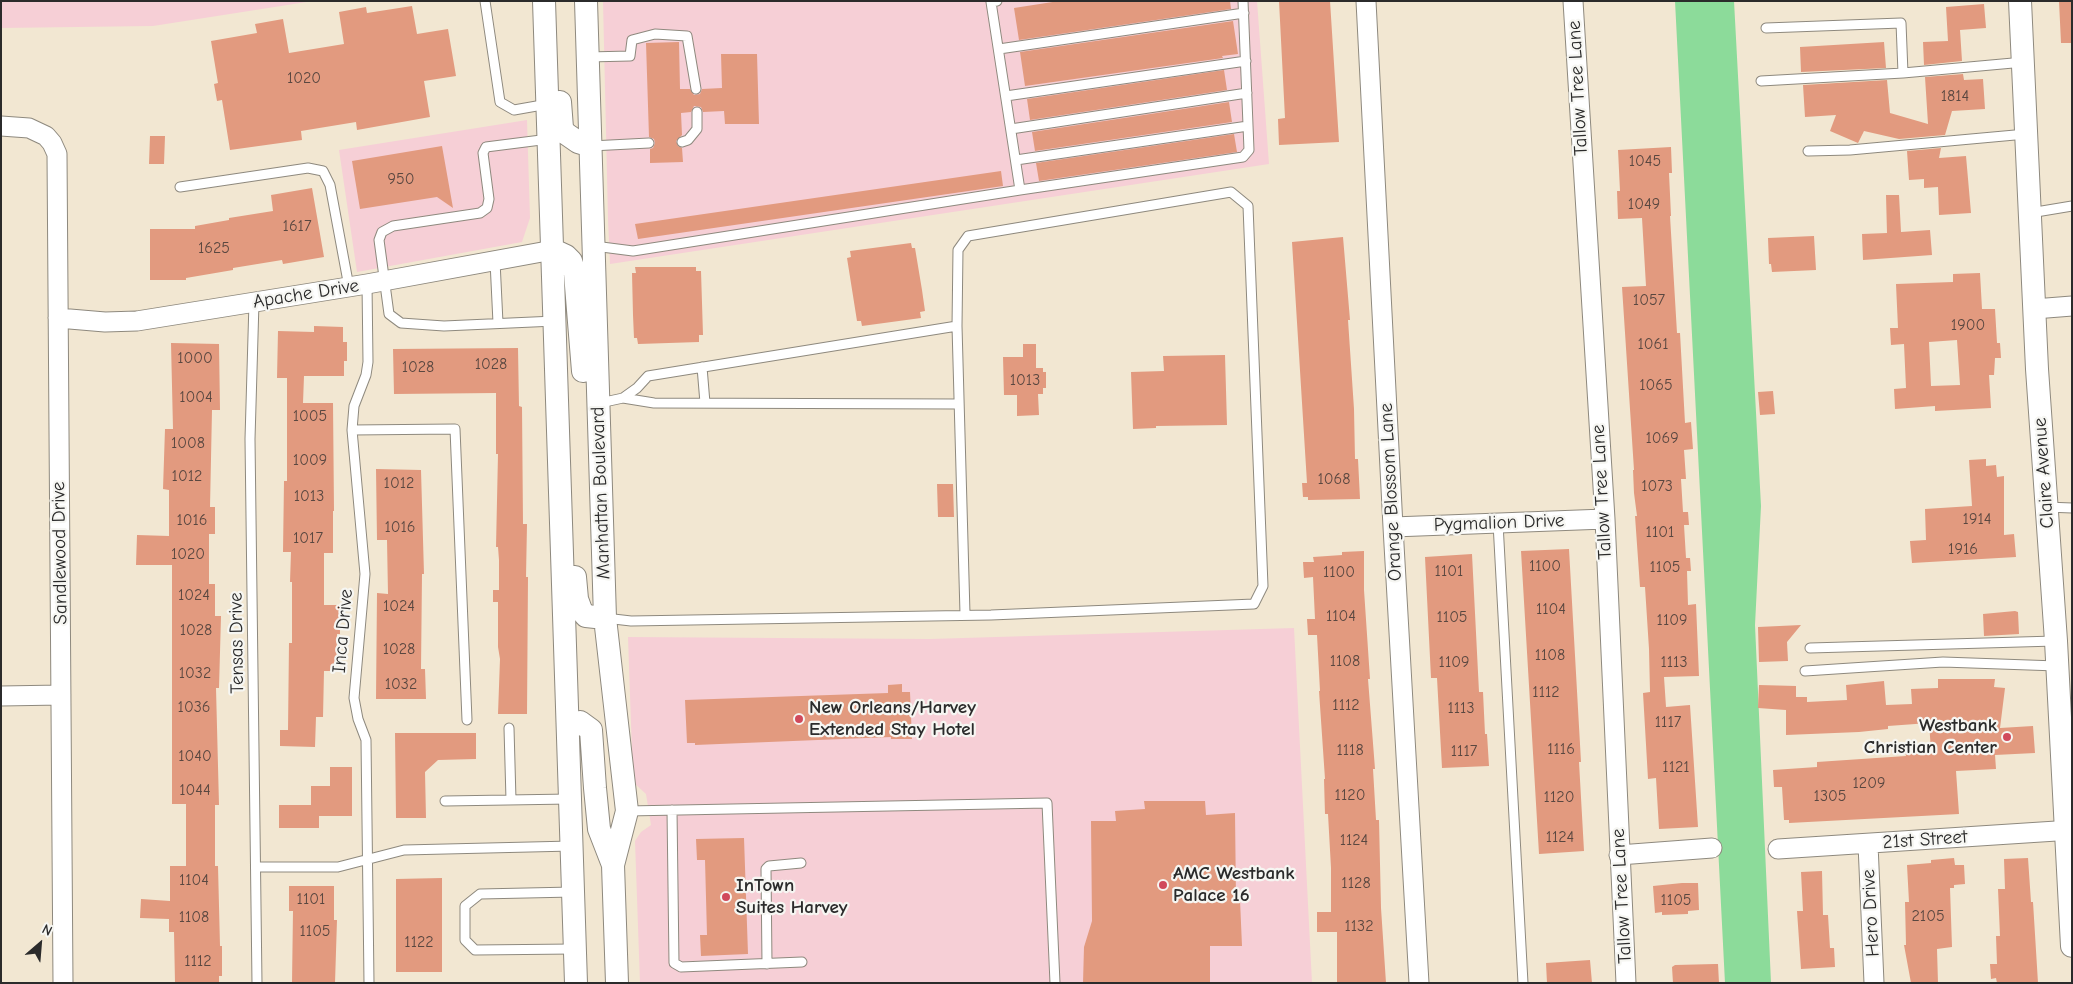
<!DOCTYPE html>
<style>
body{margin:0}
#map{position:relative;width:2073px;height:984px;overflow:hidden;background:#f2e7d2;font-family:"Comic Neue",sans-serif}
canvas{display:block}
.frame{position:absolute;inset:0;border:2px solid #2b2b2b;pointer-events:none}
.north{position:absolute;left:15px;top:919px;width:50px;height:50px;-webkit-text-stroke:4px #f6f6f2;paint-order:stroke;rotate:27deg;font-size:14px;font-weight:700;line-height:20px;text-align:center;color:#2b2b2b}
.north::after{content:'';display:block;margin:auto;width:18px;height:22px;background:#2b2b2b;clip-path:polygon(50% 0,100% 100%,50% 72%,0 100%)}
</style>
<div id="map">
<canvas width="2073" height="984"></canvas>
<div class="frame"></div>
<div class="north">N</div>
</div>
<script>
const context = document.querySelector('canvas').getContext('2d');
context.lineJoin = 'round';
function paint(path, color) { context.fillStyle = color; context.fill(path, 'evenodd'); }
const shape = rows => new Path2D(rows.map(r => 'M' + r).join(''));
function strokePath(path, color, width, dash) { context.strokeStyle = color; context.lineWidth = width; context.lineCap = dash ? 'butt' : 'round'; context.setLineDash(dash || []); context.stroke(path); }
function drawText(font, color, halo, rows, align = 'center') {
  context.font = font + ' "Comic Neue",sans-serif'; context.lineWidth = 4.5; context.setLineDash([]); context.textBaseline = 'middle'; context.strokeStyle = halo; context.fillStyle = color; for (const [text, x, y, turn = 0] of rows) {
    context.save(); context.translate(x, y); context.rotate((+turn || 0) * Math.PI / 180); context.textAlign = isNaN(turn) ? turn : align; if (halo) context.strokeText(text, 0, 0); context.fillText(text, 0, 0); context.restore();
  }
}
paint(shape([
 [1,1,313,1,153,26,1,28],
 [603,1,1257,1,1269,164,610,264,608,219],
 [527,120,530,218,522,242,357,272,339,150],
 [1294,628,1312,983,640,983,635,841,641,832,651,825,646,794,633,782,628,637,930,639]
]), '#f6cfd6');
paint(shape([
 [1675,1,1734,1,1761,506,1755,625,1771,983,1725,983]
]), '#8cdb9a');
paint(shape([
 [1059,1,1230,1,1231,9,1019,40,1014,8],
 [1279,1,1330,1,1339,142,1279,145,1278,119,1285,118],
 [2059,1,2072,1,2072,43,2061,43],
 [1984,4,1986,28,1960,30,1962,61,1924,65,1923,42,1948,41,1946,7],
 [412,6,417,34,448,29,456,76,424,81,430,117,357,130,356,122,301,131,302,140,230,150,222,100,217,101,214,84,218,83,211,41,257,33,255,24,283,19,289,53,344,44,339,12,366,7,367,13],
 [1233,21,1238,54,1222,56,1223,58,1025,86,1020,52],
 [679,42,680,89,690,89,694,95,700,94,702,89,722,88,721,54,757,54,759,124,725,124,724,111,703,112,701,107,694,106,691,112,681,113,682,135,676,141,678,146,682,148,683,162,650,163,650,149,653,148,655,143,654,139,649,137,646,43],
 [1884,42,1886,68,1801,72,1800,47],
 [1224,70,1227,90,1030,120,1027,99],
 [1963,74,1964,80,1983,79,1985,109,1952,111,1945,135,1899,139,1864,131,1858,143,1830,131,1836,115,1805,117,1803,85,1887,80,1890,113,1928,124,1925,77],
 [1229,102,1232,122,1035,151,1032,132],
 [1234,134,1237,152,1039,181,1036,163],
 [150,136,165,136,164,164,149,164],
 [442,146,453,208,437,197,360,209,352,161],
 [1671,147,1672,173,1669,173,1671,216,1670,216,1677,333,1680,333,1685,423,1691,422,1693,449,1684,450,1686,479,1681,479,1683,512,1688,512,1689,525,1684,525,1686,558,1690,558,1691,571,1687,571,1688,605,1696,604,1699,676,1664,677,1666,707,1690,705,1698,827,1659,829,1656,778,1648,779,1643,693,1650,692,1649,649,1645,587,1640,587,1635,516,1637,516,1634,493,1633,470,1634,470,1622,287,1646,286,1642,218,1618,219,1617,191,1620,191,1618,150],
 [1941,148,1939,158,1966,156,1971,213,1939,215,1938,187,1924,188,1924,179,1909,180,1907,151],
 [1001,171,1003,186,638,239,635,224],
 [312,188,324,257,283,264,282,260,233,268,233,270,186,278,186,280,150,280,150,229,195,229,195,226,229,220,229,218,273,211,271,195],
 [1886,195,1899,195,1901,232,1930,230,1932,255,1863,260,1862,234,1887,233],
 [1814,236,1816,270,1772,272,1771,264,1769,264,1768,238],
 [1343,237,1350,320,1348,320,1354,409,1355,459,1358,459,1360,499,1308,500,1308,497,1303,497,1302,483,1307,483,1292,242],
 [911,243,912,248,915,248,922,290,925,311,920,312,921,318,862,326,861,321,857,321,847,258,851,257,850,251],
 [635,267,696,267,696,271,701,271,703,335,699,335,699,342,638,344,637,338,634,338,633,315,632,273,636,273],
 [1980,273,1982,309,1995,309,1997,343,2000,343,2001,358,1995,358,1994,375,1989,375,1991,408,1935,411,1935,406,1895,409,1894,389,1906,388,1904,344,1891,345,1890,328,1898,328,1896,284,1953,282,1953,274],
 [1957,340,1960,385,1931,386,1929,342],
 [314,326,343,327,343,342,347,342,347,361,344,361,344,376,304,376,303,403,333,403,334,511,333,511,333,553,324,553,324,605,340,605,340,634,337,634,336,671,324,671,323,717,316,717,315,747,280,746,280,730,288,730,289,643,292,643,292,582,290,582,291,552,283,552,284,481,287,481,287,378,277,378,278,331,314,332],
 [171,343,219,344,220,410,212,410,210,507,215,507,215,534,209,534,209,584,215,584,215,616,221,616,219,688,216,688,219,805,215,805,215,866,218,866,220,946,222,946,222,976,219,976,219,983,175,983,174,932,169,932,169,919,140,918,141,899,170,901,170,866,186,866,186,804,172,804,172,565,136,565,137,535,169,536,169,490,163,489,165,429,173,429],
 [1023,344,1036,344,1036,368,1043,368,1043,372,1046,372,1046,388,1043,388,1043,394,1038,394,1039,415,1017,416,1017,395,1004,395,1003,357,1023,357],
 [518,348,519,406,522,407,523,524,527,524,526,577,528,577,527,714,498,714,500,659,498,647,498,602,493,602,493,590,499,590,499,560,498,547,496,547,498,454,496,454,496,393,394,394,393,349],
 [1225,355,1227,425,1156,426,1156,428,1133,429,1131,372,1164,371,1163,356],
 [1773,391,1775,414,1760,415,1758,392],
 [1986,459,1986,466,1996,465,1997,477,2004,476,2004,535,2014,534,2016,557,1912,563,1910,541,1926,540,1925,509,1972,506,1969,460],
 [376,469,421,470,424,574,422,574,421,669,425,669,426,699,376,699,377,593,388,594,387,540,377,540],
 [937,484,953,484,954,517,938,517],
 [1569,549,1581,762,1579,762,1584,851,1539,854,1521,551],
 [1364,551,1364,590,1370,679,1368,679,1375,769,1373,769,1376,820,1379,820,1381,908,1386,983,1337,983,1337,932,1317,932,1317,912,1331,912,1331,868,1328,814,1325,814,1324,779,1325,779,1319,691,1320,691,1317,635,1308,635,1307,619,1315,619,1313,577,1304,578,1303,562,1314,562,1313,557,1342,555,1342,552],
 [1472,554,1479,692,1483,692,1485,734,1487,734,1489,766,1442,768,1437,678,1431,678,1425,557],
 [2015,611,2018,612,2019,634,1984,636,1983,614],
 [1801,625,1787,642,1788,661,1759,662,1758,627],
 [1938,679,1995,679,1994,687,2005,688,2000,728,2033,726,2035,753,1995,755,1996,769,1956,771,1959,814,1789,823,1789,820,1784,820,1782,787,1774,787,1773,770,1817,767,1817,762,1906,756,1905,751,1931,750,1929,723,1888,726,1888,729,1859,732,1786,735,1786,710,1758,708,1759,685,1796,686,1796,697,1807,697,1807,702,1847,700,1846,685,1884,681,1886,705,1912,704,1911,689,1938,688],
 [902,684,902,692,910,692,912,739,891,739,891,737,695,745,695,743,687,743,685,700,888,693,888,685],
 [395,733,476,733,476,759,438,760,425,772,426,818,396,818],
 [330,767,352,767,352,816,319,816,319,828,279,828,279,805,311,805,311,786,330,786],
 [1144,801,1205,801,1206,815,1235,813,1236,900,1240,900,1242,946,1210,946,1210,983,1083,983,1084,947,1092,921,1091,821,1116,821,1115,811,1145,809],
 [744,838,748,954,701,956,700,935,707,935,705,860,697,860,696,839],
 [1954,858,1955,865,1964,865,1965,884,1954,885,1954,888,1950,888,1952,947,1937,949,1938,983,1911,983,1904,945,1906,945,1905,902,1909,902,1907,865,1931,863,1931,860],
 [2028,858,2031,902,2033,902,2038,983,1997,983,1996,978,1991,979,1990,964,1997,964,1996,936,2000,936,1998,889,2005,889,2004,859],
 [1822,871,1823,915,1828,915,1830,948,1834,948,1835,967,1801,969,1797,911,1803,911,1801,872],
 [442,878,442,972,396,972,396,879],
 [1682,883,1698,883,1699,910,1688,911,1688,914,1662,915,1662,912,1655,913,1653,886],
 [289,886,334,886,334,920,337,920,335,983,292,983,293,911,289,911],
 [1590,960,1592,983,1547,983,1546,963],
 [1715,964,1718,964,1719,983,1673,983,1672,967,1675,965]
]), '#e29a7f');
const service = shape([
 [485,1,500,102,514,110,548,104],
 [1766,28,1901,23,1903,73],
 [999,49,1244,13],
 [588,57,630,56,632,40,655,34,687,36,696,89],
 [1761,81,1903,73,2024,62],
 [1006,96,1246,61],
 [1011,129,1247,93],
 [549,139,486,147,483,153,489,199,487,208,480,213,393,226,382,232,379,240,389,314,401,323,444,326,555,321],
 [682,142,688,140,697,129,697,112],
 [591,146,649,143],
 [1808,151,1850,150,2026,134],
 [1016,160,1248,126],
 [180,187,308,168,323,171,330,185,349,287],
 [1020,190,1243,157,1249,150,1243,1],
 [2030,213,2072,206],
 [594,246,633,251,1020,190,991,2,997,1],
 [495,261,498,323],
 [367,284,368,362,366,375,354,406,352,430,365,574,354,698,358,719,366,740,369,983],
 [254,302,250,439,257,983],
 [702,367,705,403],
 [623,398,637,388,648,376,957,326],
 [600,403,623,398,654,403,959,404],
 [352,430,455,429,467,720],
 [2046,507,2072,508],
 [1498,523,1523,983],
 [605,618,631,621,991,615,1254,604,1263,586,1248,206,1231,192,968,236,958,250,957,326,965,614],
 [1810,648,2055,641],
 [1805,671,1943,662,2057,666],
 [509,728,511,800],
 [445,801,570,799],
 [672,810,674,963,681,967,802,962],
 [627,811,1047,803,1055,983],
 [257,867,338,867,404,850,572,846],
 [573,892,480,894,465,906,465,940,475,950,574,949],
 [767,964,766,869,769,866,801,863]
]);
const minor = shape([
 [1366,1,1393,527,1419,983],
 [1573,1,1605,519,1626,983],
 [1,126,29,128,46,136,52,143,57,154,63,983],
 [2034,309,2072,306],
 [58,318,105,322,137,321,367,284,553,250],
 [1393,527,1605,519],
 [1,696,61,695],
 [1868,844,1874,983],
 [1778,849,2072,830],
 [1619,855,1712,848]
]);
const tertiary = shape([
 [544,1,576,983],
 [586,1,605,618,627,811,613,865,617,983],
 [2020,1,2037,369,2056,641,2072,946],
 [560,102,562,128,565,133,578,142,591,146],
 [553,250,566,256,571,261,575,273,583,371],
 [575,577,577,599,581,610,586,616,605,618],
 [568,731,575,724,580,722,591,730,595,788,599,829,613,865]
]);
strokePath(service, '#8e897e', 11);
strokePath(minor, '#8e897e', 21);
strokePath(tertiary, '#8e897e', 24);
strokePath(service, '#fff', 9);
strokePath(minor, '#fff', 19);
strokePath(tertiary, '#fff', 22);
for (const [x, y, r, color] of [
 [799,719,5,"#d1495b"],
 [2007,737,5,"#d1495b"],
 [1163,885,5,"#d1495b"],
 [726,897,5,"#d1495b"]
]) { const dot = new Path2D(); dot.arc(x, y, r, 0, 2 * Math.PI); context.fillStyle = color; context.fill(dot); strokePath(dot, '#f6f6f2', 2); }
drawText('16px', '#594740', null, [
 ["1020",304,78],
 ["1814",1955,96],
 ["1045",1645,161],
 ["950",401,179],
 ["1049",1644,204],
 ["1617",297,226],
 ["1625",214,248],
 ["1057",1649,300],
 ["1900",1968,325],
 ["1061",1653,344],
 ["1000",195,358],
 ["1028",491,364],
 ["1028",418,367],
 ["1013",1025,380],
 ["1065",1656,385],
 ["1004",196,397],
 ["1005",310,416],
 ["1069",1662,438],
 ["1008",188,443],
 ["1009",310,460],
 ["1012",187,476],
 ["1068",1334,479],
 ["1012",399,483],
 ["1073",1657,486],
 ["1013",309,496],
 ["1914",1977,519],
 ["1016",192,520],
 ["1016",400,527],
 ["1101",1660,532],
 ["1017",308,538],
 ["1916",1963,549],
 ["1020",188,554],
 ["1100",1545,566],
 ["1105",1665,567],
 ["1101",1449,571],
 ["1100",1339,572],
 ["1024",194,595],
 ["1024",399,606],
 ["1104",1551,609],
 ["1104",1341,616],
 ["1105",1452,617],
 ["1109",1672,620],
 ["1028",196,630],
 ["1028",399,649],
 ["1108",1550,655],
 ["1108",1345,661],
 ["1109",1454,662],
 ["1113",1674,662],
 ["1032",195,673],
 ["1032",401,684],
 ["1112",1546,692],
 ["1112",1346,705],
 ["1036",194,707],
 ["1113",1461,708],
 ["1117",1668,722],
 ["1116",1561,749],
 ["1118",1350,750],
 ["1117",1464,751],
 ["1040",195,756],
 ["1121",1676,767],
 ["1209",1869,783],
 ["1044",195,790],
 ["1120",1350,795],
 ["1305",1830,796],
 ["1120",1559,797],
 ["1124",1560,837],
 ["1124",1354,840],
 ["1104",194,880],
 ["1128",1356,883],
 ["1101",311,899],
 ["1105",1676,900],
 ["2105",1928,916],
 ["1108",194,917],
 ["1132",1359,926],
 ["1105",315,931],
 ["1122",419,942],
 ["1112",198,961]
]);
drawText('19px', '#2b2b2b', '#f6f6f2', [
 ["Tallow Tree Lane",1578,88,-93],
 ["Apache Drive",306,294,-9],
 ["Claire Avenue",2044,473,-94],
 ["Orange Blossom Lane",1391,492,-93],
 ["Tallow Tree Lane",1602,492,-93],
 ["Manhattan Boulevard",601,493,-92],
 ["Pygmalion Drive",1499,523,-2],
 ["Sandlewood Drive",60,553,-91],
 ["Inca Drive",343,631,-85],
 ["Tensas Drive",237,643,-91],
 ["21st Street",1925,840,-4],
 ["Tallow Tree Lane",1622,896,-93],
 ["Hero Drive",1871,913,-93]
]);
drawText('bold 19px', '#2b2b2b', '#f6f6f2', [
 ["New Orleans/Harvey",809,708],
 ["Extended Stay Hotel",809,730],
 ["Westbank",1997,726,"right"],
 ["Christian Center",1997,748,"right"],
 ["AMC Westbank",1173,874],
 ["Palace 16",1173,896],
 ["InTown",736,886],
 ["Suites Harvey",736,908]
], 'left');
</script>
